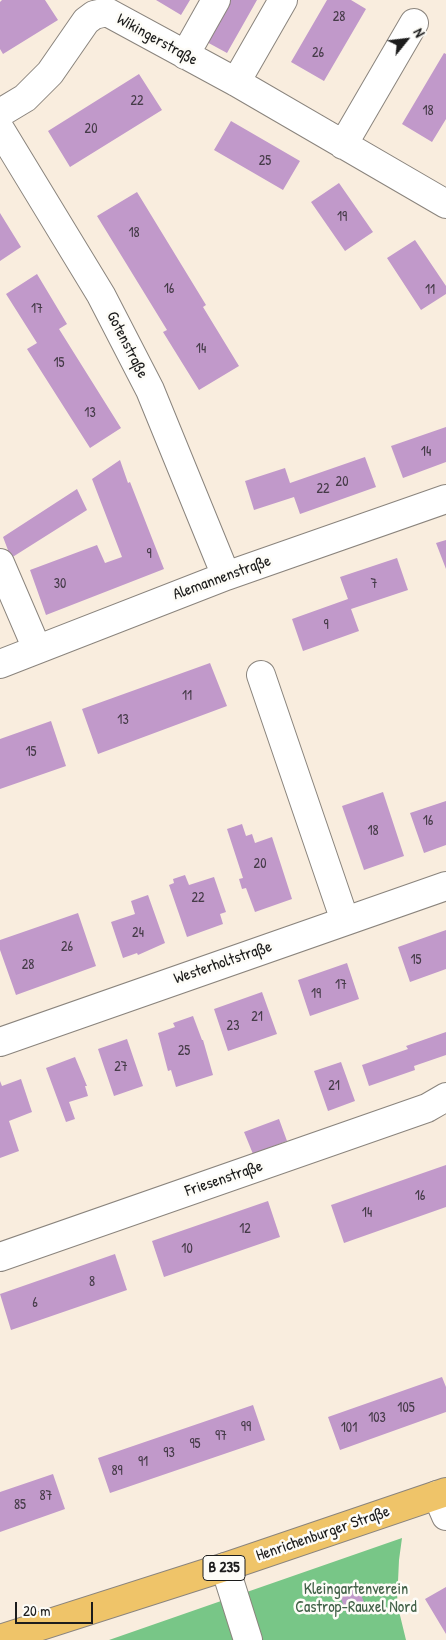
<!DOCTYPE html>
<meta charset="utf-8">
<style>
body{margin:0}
#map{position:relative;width:446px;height:1640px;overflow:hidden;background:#f9edde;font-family:"Patrick Hand",sans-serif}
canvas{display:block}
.north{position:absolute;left:381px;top:15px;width:50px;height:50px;-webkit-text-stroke:4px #fdfcf7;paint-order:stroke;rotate:61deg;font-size:14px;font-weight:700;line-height:20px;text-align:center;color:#1c1c1c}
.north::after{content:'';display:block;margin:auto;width:18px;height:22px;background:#1c1c1c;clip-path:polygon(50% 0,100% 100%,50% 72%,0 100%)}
.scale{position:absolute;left:15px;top:1602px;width:78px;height:22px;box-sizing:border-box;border:2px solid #1c1c1c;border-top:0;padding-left:6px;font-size:15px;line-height:18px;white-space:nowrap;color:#1c1c1c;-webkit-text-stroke:4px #fdfcf7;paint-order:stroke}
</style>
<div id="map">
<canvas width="446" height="1640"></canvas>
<div class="north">N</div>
<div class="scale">20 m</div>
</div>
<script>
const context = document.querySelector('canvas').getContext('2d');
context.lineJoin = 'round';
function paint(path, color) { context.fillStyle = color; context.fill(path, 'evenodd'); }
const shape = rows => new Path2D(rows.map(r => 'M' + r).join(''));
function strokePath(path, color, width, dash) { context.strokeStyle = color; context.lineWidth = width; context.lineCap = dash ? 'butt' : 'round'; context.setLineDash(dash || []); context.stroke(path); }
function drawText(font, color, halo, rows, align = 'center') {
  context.font = font + ' "Patrick Hand",sans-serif'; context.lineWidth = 5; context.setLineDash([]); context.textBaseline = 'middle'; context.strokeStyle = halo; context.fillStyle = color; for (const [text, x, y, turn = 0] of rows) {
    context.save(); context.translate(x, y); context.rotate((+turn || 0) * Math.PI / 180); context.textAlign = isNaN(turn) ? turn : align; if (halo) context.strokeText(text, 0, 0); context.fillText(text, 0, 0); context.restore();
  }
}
paint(shape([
 [402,1538,399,1560,397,1603,406,1640,109,1640]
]), '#78c687');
paint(shape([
 [2,0,45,0,58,20,3,54,0,49,0,2],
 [156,0,190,0,181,15],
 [228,0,257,0,227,53,205,41],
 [327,0,351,0,366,9,324,81,291,62],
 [444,53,446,54,446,119,432,142,402,124],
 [139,74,162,110,70,167,48,131],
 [231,121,300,161,283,190,214,150],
 [339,183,373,232,345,251,311,202],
 [137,192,206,305,203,307,239,366,199,390,163,332,167,330,97,216],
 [0,213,21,247,0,261],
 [415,240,446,286,446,294,421,310,387,258],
 [37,274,67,324,59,329,121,428,90,448,27,349,37,343,6,294],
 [446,427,446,462,403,478,391,446],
 [365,457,376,487,300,514,294,497,254,510,245,481,285,468,290,483],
 [120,460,128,483,130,482,164,569,46,615,30,570,97,545,105,563,122,557,92,479],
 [77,489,87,510,11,558,3,537],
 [446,540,446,569,436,543],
 [397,558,408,590,351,609,359,631,303,651,292,619,348,599,340,577],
 [210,663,227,706,98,754,82,709],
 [51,721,66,766,0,789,0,739],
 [383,792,404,856,364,870,342,806],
 [446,801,446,845,424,853,410,813],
 [242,824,246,836,252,834,255,843,272,837,292,899,255,912,246,888,242,889,239,879,243,878,227,829],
 [185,875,189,885,214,877,226,912,220,914,223,924,187,937,169,885,174,883,173,879],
 [148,895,165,943,138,955,137,953,123,958,111,922,135,914,131,901],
 [78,913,96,966,16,995,0,950,0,940],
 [446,930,446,969,410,982,398,947],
 [347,963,359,999,310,1016,298,980],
 [262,992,277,1034,228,1051,214,1009],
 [193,1016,202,1040,203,1040,213,1075,176,1087,171,1070,168,1071,158,1033,175,1027,173,1023],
 [446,1032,446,1055,414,1066,415,1070,369,1086,362,1065,408,1049,406,1046],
 [127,1039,143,1086,114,1096,98,1049],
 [75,1057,87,1086,85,1086,88,1096,69,1102,75,1119,66,1122,46,1068],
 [341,1062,355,1101,328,1111,314,1071],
 [21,1079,32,1112,9,1121,19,1151,0,1158,0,1081,2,1086],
 [279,1119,287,1141,253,1154,244,1132],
 [446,1165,446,1207,344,1243,331,1205],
 [268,1201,280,1237,164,1277,152,1241],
 [115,1254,127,1290,11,1330,0,1294],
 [442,1377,446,1387,446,1412,340,1450,328,1417],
 [253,1405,265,1440,110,1493,98,1458],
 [53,1474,65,1509,0,1532,0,1492],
 [357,1585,366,1607,347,1614,338,1591],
 [446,1587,446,1634,425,1599]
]), '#c199ca');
const minor = shape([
 [185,55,216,0],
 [236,82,283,0],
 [0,113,25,98,50,73,86,21,94,15,107,12,236,82,446,204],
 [0,129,101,295,150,390,226,576],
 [343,145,414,23],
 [0,563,37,649],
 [0,664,226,576,446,499],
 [261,675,345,921],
 [0,1042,446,886],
 [0,1257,427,1108,446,1097],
 [437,1495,446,1516],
 [225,1567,248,1640]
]);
const major = shape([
 [0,1639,225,1567,446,1492]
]);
strokePath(minor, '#8a847d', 30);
strokePath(major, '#8a847d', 30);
strokePath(minor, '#fff', 28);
strokePath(major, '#efc469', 28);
drawText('14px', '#453b48', null, [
 ["28",339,17],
 ["26",318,53],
 ["22",137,101],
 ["18",428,111],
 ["20",91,129],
 ["25",265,161],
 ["19",342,217],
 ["18",134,233],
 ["16",169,289],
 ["11",430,290],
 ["17",37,309],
 ["14",201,349],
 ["15",59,363],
 ["13",90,413],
 ["14",426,452],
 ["20",342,482],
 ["22",323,489],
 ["9",149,554],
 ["30",60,584],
 ["7",374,584],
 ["9",326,625],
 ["11",187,696],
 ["13",123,720],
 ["15",31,752],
 ["16",428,821],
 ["18",373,831],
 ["20",260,864],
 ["22",198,898],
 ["24",138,933],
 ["26",67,947],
 ["15",416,960],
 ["28",28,965],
 ["17",341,985],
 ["19",316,994],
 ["21",257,1017],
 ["23",233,1026],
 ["25",184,1051],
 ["27",121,1067],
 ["21",334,1086],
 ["16",420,1196],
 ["14",367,1213],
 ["12",245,1229],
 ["10",187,1249],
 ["8",92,1282],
 ["6",35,1303],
 ["105",406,1408],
 ["103",377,1418],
 ["99",246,1427],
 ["101",349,1428],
 ["97",221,1436],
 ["95",195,1444],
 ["93",169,1453],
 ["91",143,1462],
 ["89",117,1471],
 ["87",46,1496],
 ["85",20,1505]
]);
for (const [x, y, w] of [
 [224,1568,42]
]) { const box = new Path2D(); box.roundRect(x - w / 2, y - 12.5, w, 25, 4); context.fillStyle = '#fdfcf7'; context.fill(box); strokePath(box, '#1c1c1c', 1); }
drawText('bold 15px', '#1c1c1c', null, [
 ["B 235",224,1568]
]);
drawText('16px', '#1c1c1c', '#fdfcf7', [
 ["Wikingerstraße",157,40,29],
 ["Gotenstraße",127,345,63],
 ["Alemannenstraße",222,578,-20],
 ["Westerholtstraße",223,963,-19],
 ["Friesenstraße",224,1179,-19],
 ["Henrichenburger Straße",323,1534,-19]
]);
drawText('16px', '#416047', '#fdfcf7', [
 ["Kleingartenverein",356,1590],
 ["Castrop-Rauxel Nord",356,1608]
]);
</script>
